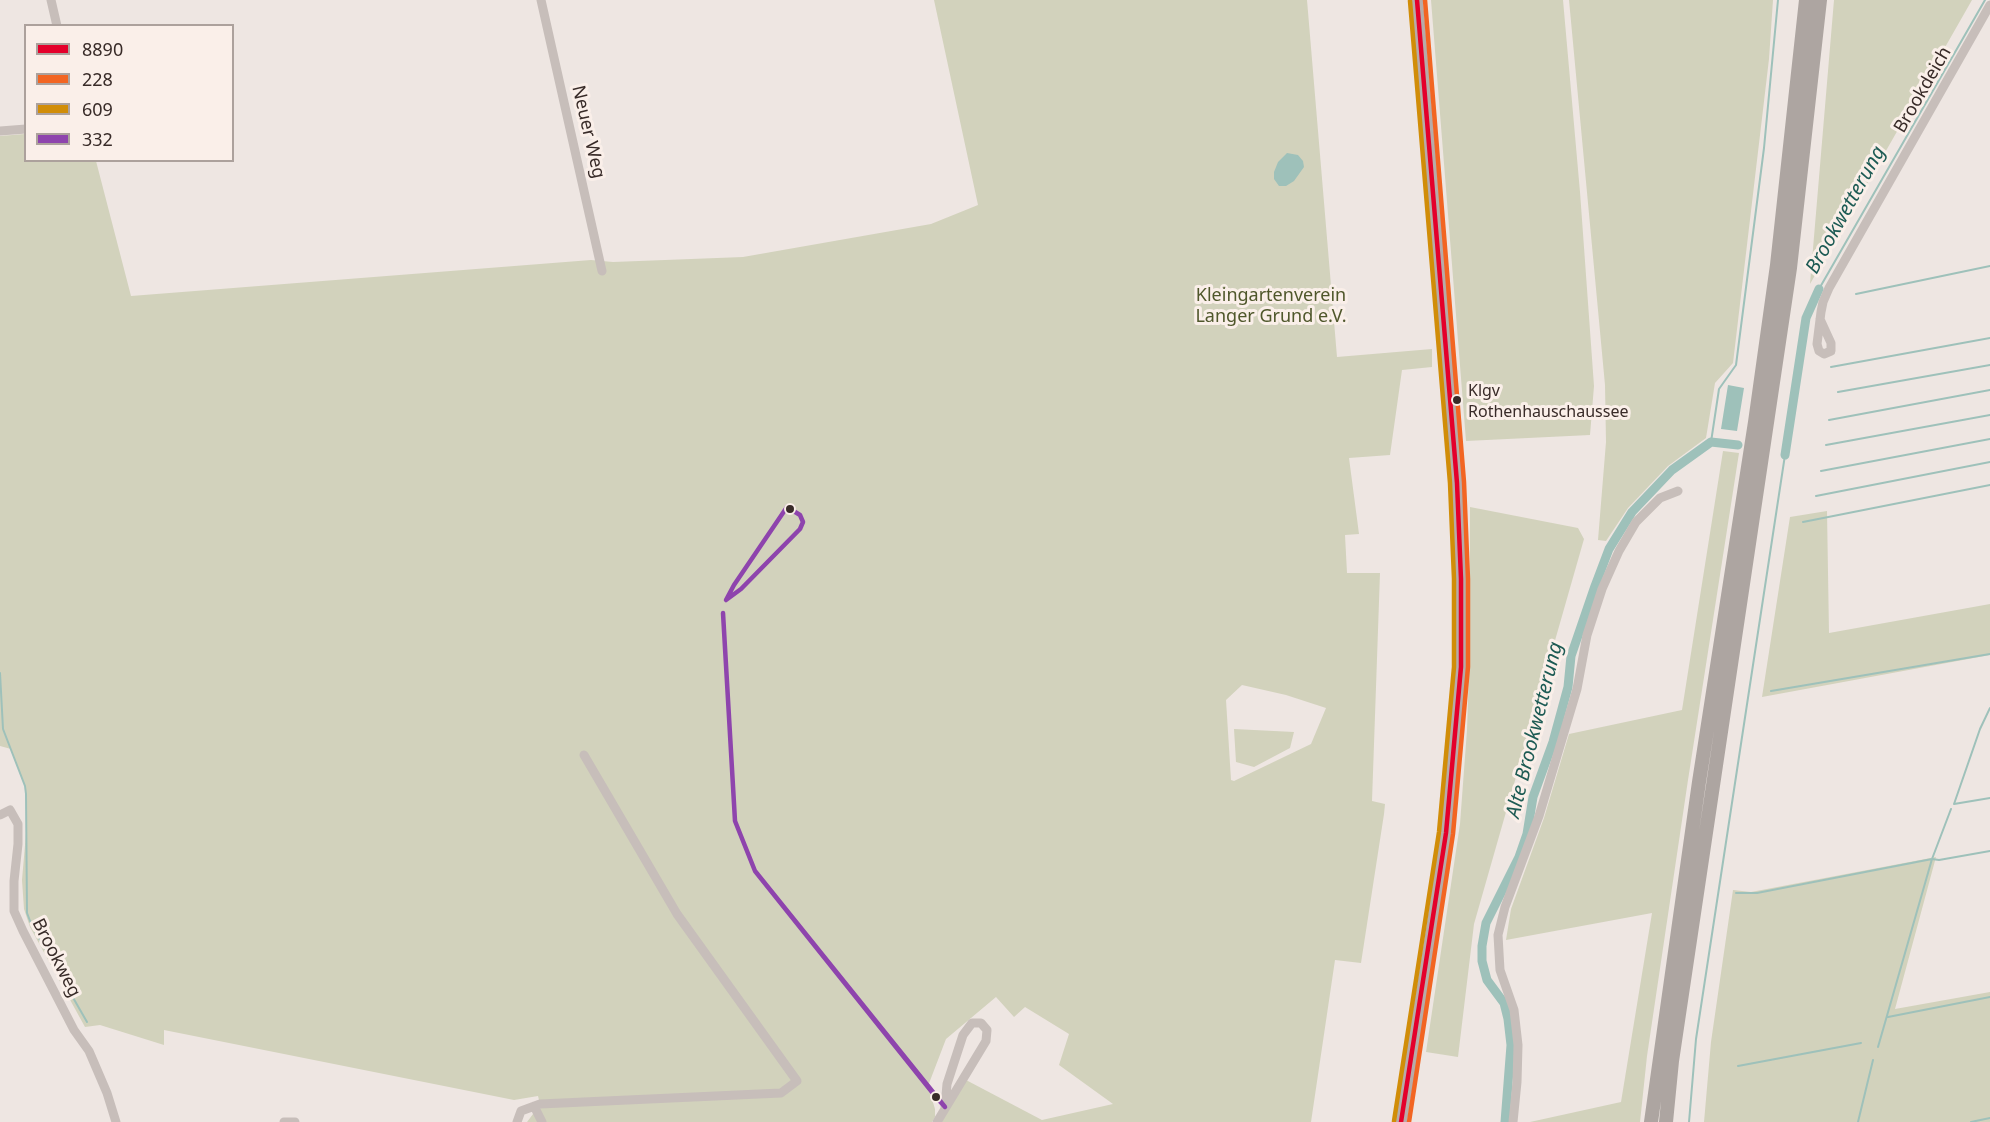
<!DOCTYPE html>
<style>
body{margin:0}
#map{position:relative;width:1990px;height:1122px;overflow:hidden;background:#eee6e2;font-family:"Noto Sans",sans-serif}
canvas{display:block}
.legend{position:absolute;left:24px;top:24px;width:210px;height:138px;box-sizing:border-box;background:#faefe9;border:2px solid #aca19c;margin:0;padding:8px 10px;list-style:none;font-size:18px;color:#382b28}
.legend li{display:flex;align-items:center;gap:12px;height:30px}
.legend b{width:30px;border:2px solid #aca19c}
</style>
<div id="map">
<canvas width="1990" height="1122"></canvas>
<ul class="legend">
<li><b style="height:8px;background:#e4002b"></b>8890</li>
<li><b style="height:8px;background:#f26522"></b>228</li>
<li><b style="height:8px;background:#d18d08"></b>609</li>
<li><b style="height:8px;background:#8e44ad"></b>332</li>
</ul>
</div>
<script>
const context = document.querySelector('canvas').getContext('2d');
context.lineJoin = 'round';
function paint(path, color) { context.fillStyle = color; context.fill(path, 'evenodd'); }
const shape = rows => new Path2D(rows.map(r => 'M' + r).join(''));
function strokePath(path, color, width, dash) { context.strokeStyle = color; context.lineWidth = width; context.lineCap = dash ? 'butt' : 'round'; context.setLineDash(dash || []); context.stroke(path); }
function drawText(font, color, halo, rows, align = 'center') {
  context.font = font + ' "Noto Sans",sans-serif'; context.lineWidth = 6; context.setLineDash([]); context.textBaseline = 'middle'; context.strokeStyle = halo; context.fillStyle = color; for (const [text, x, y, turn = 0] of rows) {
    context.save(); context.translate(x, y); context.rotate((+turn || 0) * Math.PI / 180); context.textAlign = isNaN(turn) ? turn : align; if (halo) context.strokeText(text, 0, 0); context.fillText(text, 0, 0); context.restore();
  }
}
paint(shape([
 [934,0,1307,0,1337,357,1432,349,1432,367,1402,370,1390,455,1349,458,1359,534,1345,535,1347,573,1380,573,1372,801,1385,804,1384,814,1361,963,1335,960,1311,1122,941,1122,966,1080,1042,1120,1113,1104,1059,1065,1069,1034,1025,1007,1014,1017,996,997,946,1039,928,1086,935,1109,935,1117,932,1122,527,1122,536,1110,541,1108,538,1096,514,1100,164,1030,164,1045,100,1025,85,1027,30,927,24,909,22,880,27,822,26,794,25,786,11,749,0,746,0,136,25,134,26,160,96,161,131,296,591,260,613,262,743,257,931,224,978,205],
 [1242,685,1286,695,1326,708,1311,744,1234,781,1231,780,1226,700],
 [1431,0,1563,0,1580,192,1594,386,1590,435,1466,441],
 [1569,0,1773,0,1769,59,1733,363,1715,383,1706,438,1668,466,1628,508,1606,541,1598,540,1606,442,1605,385],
 [1834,0,1972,0,1810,284],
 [1723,451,1739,453,1688,780,1647,1056,1640,1122,1530,1122,1621,1102,1652,913,1506,940,1511,909,1544,818,1569,734,1682,710],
 [1470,507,1578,528,1584,539,1474,924,1458,1057,1426,1052,1460,824,1467,730,1470,640],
 [1827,511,1829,633,1990,604,1990,655,1762,697,1790,517],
 [1234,729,1294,732,1290,748,1254,767,1236,762],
 [1936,857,1895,1009,1990,992,1990,1122,1704,1122,1711,1042,1733,890,1751,892]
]), '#d2d2bc');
paint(shape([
 [1287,153,1298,155,1303,161,1304,167,1294,181,1286,186,1279,186,1274,179,1274,172,1278,162],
 [1728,385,1744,388,1737,431,1721,429]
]), '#9ec1ba');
strokePath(shape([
 [1819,289,1985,0],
 [1856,294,1990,266],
 [1831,367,1990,338],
 [1838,392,1990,365],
 [1829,420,1990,390],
 [1711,442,1719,389,1736,365,1764,148,1778,0],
 [1826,445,1990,415],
 [1821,471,1990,439],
 [1816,496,1990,462],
 [1803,522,1990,485],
 [0,673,3,729,25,786,26,794,27,913,32,926,87,1022],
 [1771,691,1990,654],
 [1990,708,1980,729,1954,804,1990,798],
 [1736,893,1757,893,1932,859,1939,860,1990,851],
 [1888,1017,1990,997],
 [1878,1047,1932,859,1951,809],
 [1738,1066,1861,1043],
 [1689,1122,1696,1039,1785,455],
 [1858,1122,1873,1060],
 [1971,1122,1990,1118]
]), '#9ec1ba', 2);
strokePath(shape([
 [1785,455,1806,318,1819,289],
 [1505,1122,1511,1045,1508,1019,1504,1003,1487,980,1482,961,1482,946,1486,923,1519,857,1527,834,1533,797,1553,742,1568,687,1571,656,1595,586,1609,549,1632,512,1672,470,1711,442,1738,445]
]), '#9ec1ba', 9);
strokePath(shape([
 [51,0,57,26],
 [541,0,602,271],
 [0,131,26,129],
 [1820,319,1831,343,1831,351,1824,354,1819,351,1817,344,1821,312,1823,302,1829,288,1990,5],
 [0,815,10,810,18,824,18,844,14,881,14,911,23,931,74,1030,89,1051,107,1093,116,1122],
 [534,1106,542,1122],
 [284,1122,295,1122],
 [517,1122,521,1111,540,1104,781,1093,797,1081,677,914,584,755],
 [937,1122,986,1041,987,1030,981,1023,972,1023,963,1035,947,1084,945,1107],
 [1513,1122,1517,1082,1518,1045,1514,1010,1500,970,1498,935,1505,907,1539,816,1577,689,1587,635,1602,589,1619,551,1636,522,1660,498,1678,491]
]), '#c7beba', 9);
strokePath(shape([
 [1401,1122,1432,929,1446,833,1461,667,1461,579,1457,483,1417,0]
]), '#b6aca9', 12);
strokePath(shape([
 [1651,1122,1699,782,1755,422,1777,265,1806,0],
 [1666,1122,1672,1061,1790,268,1820,0]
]), '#ada5a1', 14);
strokePath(shape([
 [1401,1122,1446,833,1461,667,1461,579,1457,483,1417,0]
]), '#e4002b', 4.5);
strokePath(shape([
 [1409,1122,1453,834,1468,667,1468,579,1464,482,1425,0]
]), '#f26522', 4.5);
strokePath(shape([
 [1394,1121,1439,832,1454,667,1454,579,1450,483,1410,1]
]), '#d18d08', 4.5);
strokePath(shape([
 [787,507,800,515,803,522,800,529,741,589,726,600,734,585,787,507],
 [723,613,735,821],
 [723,613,735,821],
 [735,821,755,871],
 [755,871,945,1107,936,1097,755,871]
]), '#8e44ad', 4.5);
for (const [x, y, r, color] of [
 [1457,400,5,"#382b28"],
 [790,509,5,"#382b28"],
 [936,1097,5,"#382b28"]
]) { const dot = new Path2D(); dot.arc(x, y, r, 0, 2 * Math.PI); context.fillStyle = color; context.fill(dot); strokePath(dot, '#faefe9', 2); }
drawText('16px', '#382b28', '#faefe9', [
 ["Klgv",1468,391],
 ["Rothenhauschaussee",1468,412]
], 'left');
drawText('18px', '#382b28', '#faefe9', [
 ["Brookdeich",1923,90,-60],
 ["Neuer Weg",588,132,77],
 ["Brookweg",56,958,63]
]);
drawText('18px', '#4f572b', '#faefe9', [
 ["Kleingartenverein",1271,296],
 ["Langer Grund e.V.",1271,317]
]);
drawText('italic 20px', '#1d5b54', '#faefe9', [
 ["Brookwetterung",1846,210,-61],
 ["Alte Brookwetterung",1535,730,-76]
]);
</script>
